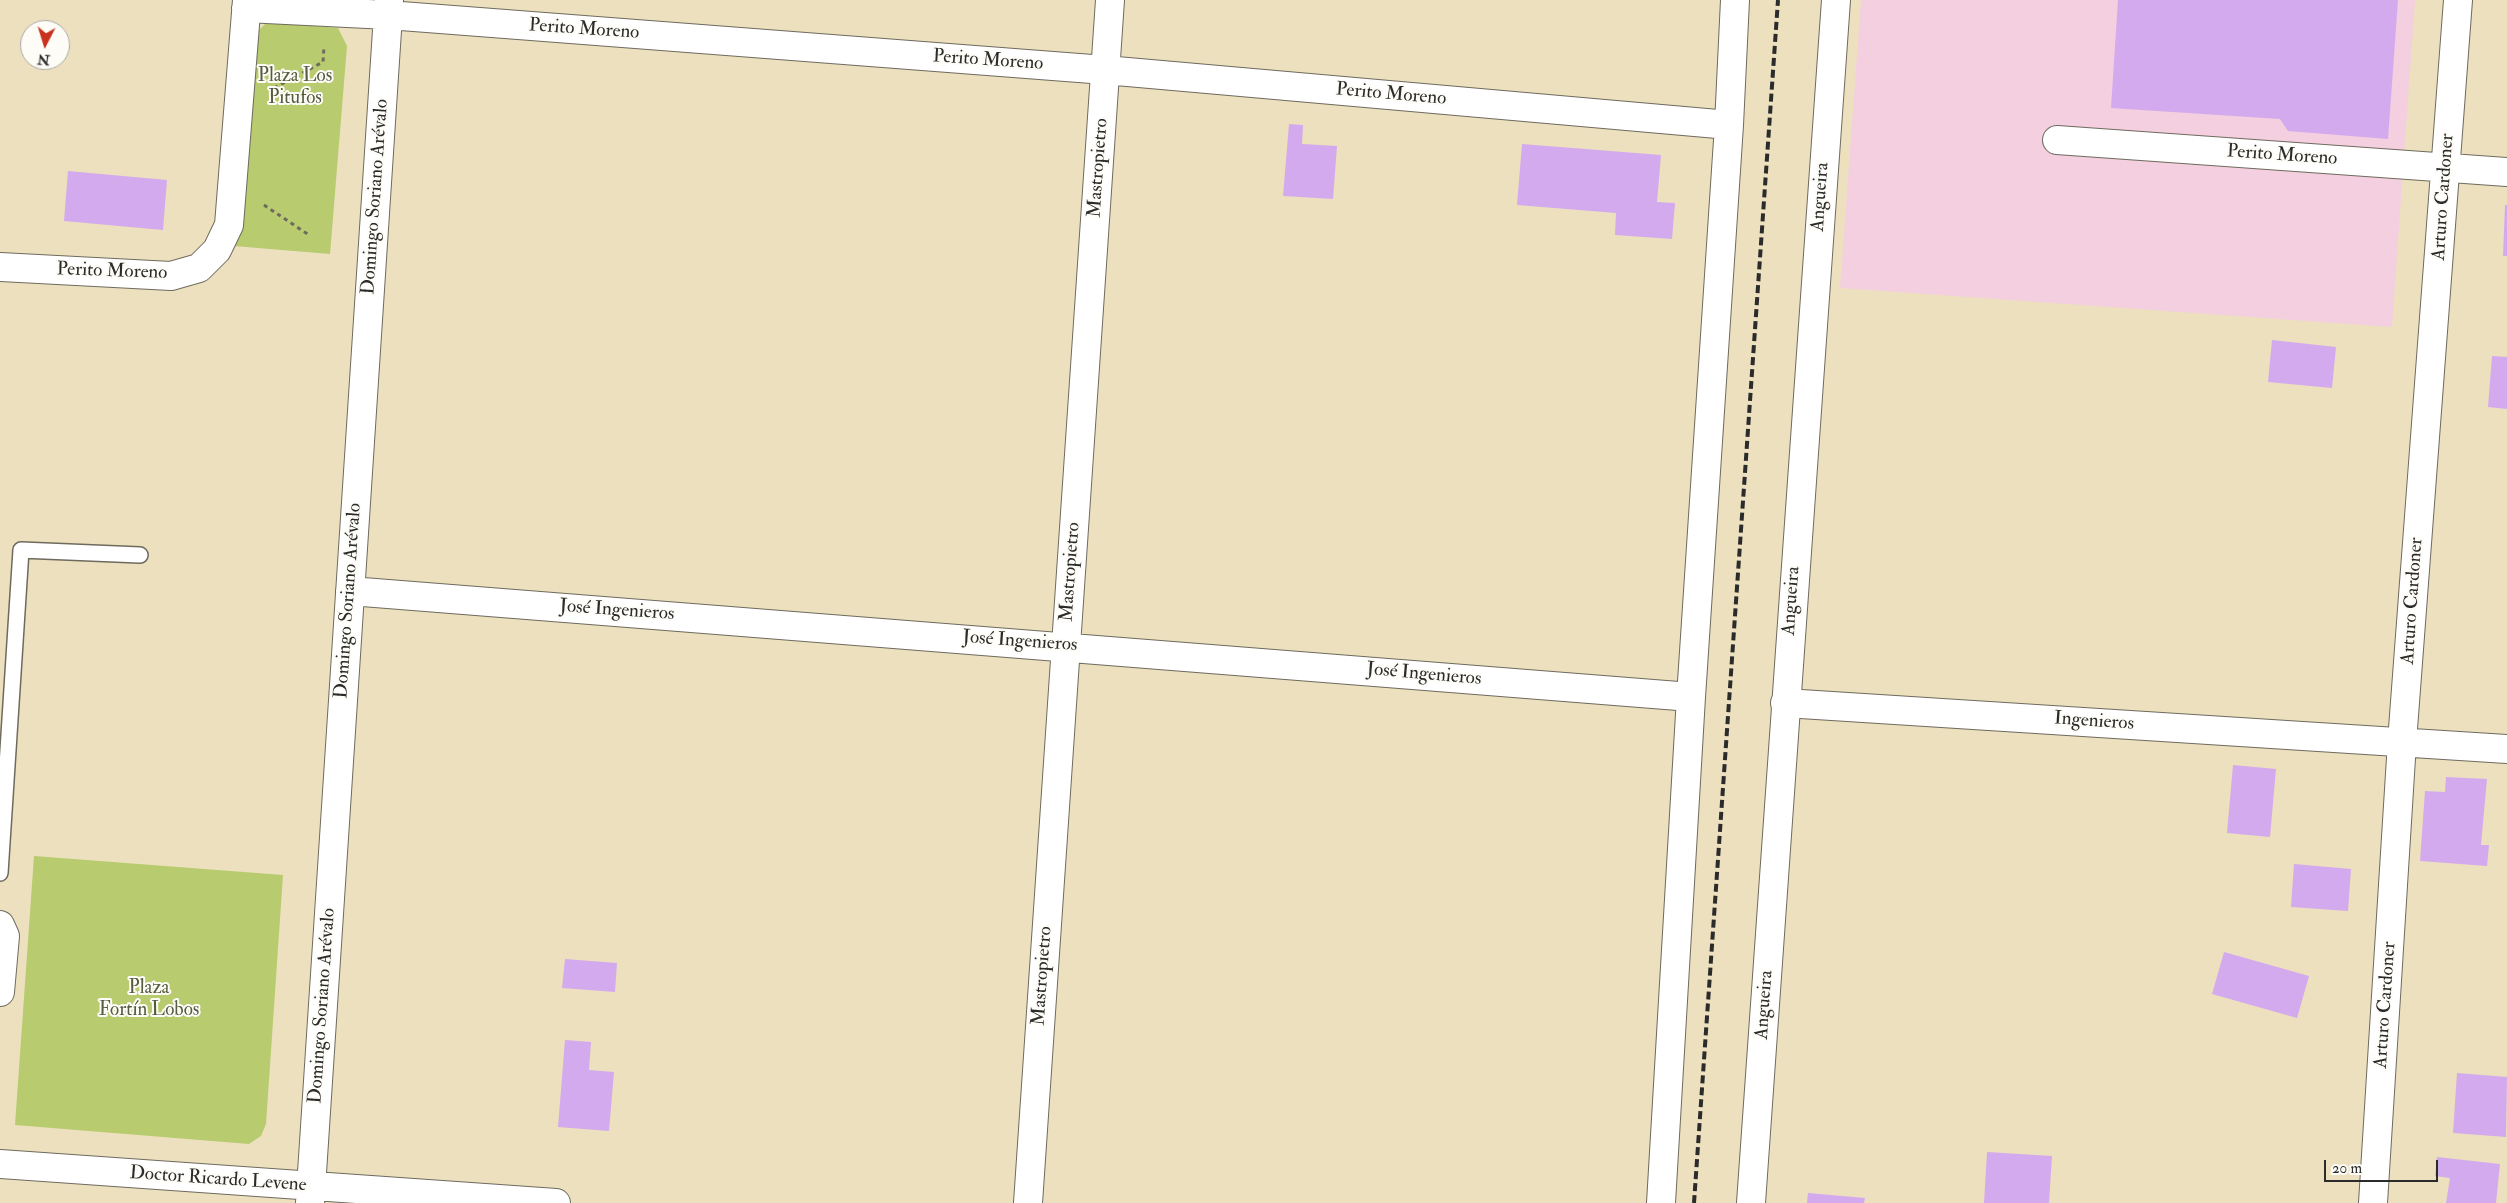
<!DOCTYPE html>
<meta charset="utf-8">
<style>
body{margin:0}
#map{position:relative;width:2507px;height:1203px;overflow:hidden;background:#ece0be;font-family:"IM FELL Double Pica",serif}
canvas{display:block}
.north{position:absolute;left:20px;top:20px;width:50px;height:50px;box-sizing:border-box;background:#fdfcf7;border:1px solid #a9a8a5;border-radius:50%;rotate:185deg;font-size:14px;font-weight:700;line-height:20px;text-align:center;color:#2b2b2b}
.north::after{content:'';display:block;margin:auto;width:18px;height:22px;background:#c8321e;clip-path:polygon(50% 0,100% 100%,50% 72%,0 100%)}
.scale{position:absolute;left:2324px;top:1160px;width:114px;height:22px;box-sizing:border-box;border:2px solid #2b2b2b;border-top:0;padding-left:6px;font-size:15px;line-height:18px;white-space:nowrap;color:#2b2b2b;-webkit-text-stroke:4px #fdfcf7;paint-order:stroke}
</style>
<div id="map">
<canvas width="2507" height="1203"></canvas>
<div class="north">N</div>
<div class="scale">20 m</div>
</div>
<script>
const context = document.querySelector('canvas').getContext('2d');
context.lineJoin = 'round';
function paint(path, color) { context.fillStyle = color; context.fill(path, 'evenodd'); }
const shape = rows => new Path2D(rows.map(r => 'M' + r).join(''));
function strokePath(path, color, width, dash) { context.strokeStyle = color; context.lineWidth = width; context.lineCap = dash ? 'butt' : 'round'; context.setLineDash(dash || []); context.stroke(path); }
function drawText(font, color, halo, rows, align = 'center') {
  context.font = font + ' "IM FELL Double Pica",serif'; context.lineWidth = 4; context.setLineDash([]); context.textBaseline = 'middle'; context.strokeStyle = halo; context.fillStyle = color; for (const [text, x, y, turn = 0] of rows) {
    context.save(); context.translate(x, y); context.rotate((+turn || 0) * Math.PI / 180); context.textAlign = isNaN(turn) ? turn : align; if (halo) context.strokeText(text, 0, 0); context.fillText(text, 0, 0); context.restore();
  }
}
paint(shape([
 [1861,0,2415,0,2392,327,1840,288]
]), '#f3cfdf');
paint(shape([
 [267,22,338,28,347,46,330,254,234,246,251,38],
 [34,856,283,875,266,1124,261,1136,249,1144,15,1125]
]), '#b8cb6f');
paint(shape([
 [2118,0,2398,0,2388,139,2288,131,2280,119,2111,108],
 [1289,124,1303,125,1302,144,1337,146,1333,199,1283,196],
 [1522,144,1661,155,1657,202,1675,203,1672,239,1615,235,1616,213,1517,205],
 [68,171,167,180,163,230,64,221],
 [2505,205,2507,205,2507,256,2503,256],
 [2272,340,2336,347,2332,388,2268,382],
 [2492,356,2507,357,2507,409,2488,407],
 [2233,765,2276,769,2270,837,2227,833],
 [2446,777,2487,779,2481,845,2489,845,2487,866,2420,861,2425,791,2445,792],
 [2294,864,2351,869,2348,911,2291,907],
 [2224,952,2309,976,2297,1018,2212,994],
 [565,959,617,963,615,992,562,988],
 [565,1040,591,1042,589,1070,614,1072,609,1131,558,1127],
 [2457,1073,2507,1077,2506,1137,2453,1133],
 [1987,1152,2052,1156,2049,1203,1984,1203],
 [2437,1157,2500,1164,2496,1203,2446,1203,2450,1178,2435,1176],
 [1808,1193,1865,1198,1864,1203,1807,1203]
]), '#d3aaed');
const service = shape([
 [0,873,21,550,140,555]
]);
const minor = shape([
 [246,8,388,15,1105,70,1729,125],
 [2057,140,2507,172],
 [0,267,171,276,199,268,217,250,229,225,247,0],
 [350,591,1691,697],
 [1785,703,2507,749],
 [0,925,5,936,0,992],
 [0,1164,556,1203],
 [310,1203,389,0],
 [1028,1203,1110,0],
 [1661,1203,1691,697,1729,125,1735,0],
 [2373,1203,2402,742,2458,0]
]);
const tertiary = shape([
 [1751,1203,1836,0]
]);
strokePath(service, '#6f6a5e', 18);
strokePath(minor, '#6f6a5e', 30);
strokePath(tertiary, '#6f6a5e', 30);
strokePath(shape([
 [274,88,323,62,324,46],
 [264,205,309,235]
]), '#6f6a5e', 3, [4, 4]);
strokePath(service, '#fff', 15);
strokePath(minor, '#fff', 28);
strokePath(tertiary, '#fff', 28);
strokePath(shape([
 [1694,1203,1778,0]
]), '#2b2b2b', 4, [8, 4]);
drawText('19px', '#2b2b2b', '#fdfcf7', [
 ["Perito Moreno",584,30,4],
 ["Perito Moreno",988,61,4],
 ["Perito Moreno",1391,95,5],
 ["Perito Moreno",2282,156,4],
 ["Mastropietro",1099,168,-86],
 ["Domingo Soriano Arévalo",376,197,-86],
 ["Angueira",1821,197,-86],
 ["Arturo Cardoner",2444,197,-86],
 ["Perito Moreno",112,272,2],
 ["Mastropietro",1071,572,-86],
 ["Domingo Soriano Arévalo",349,601,-86],
 ["Angueira",1792,601,-86],
 ["Arturo Cardoner",2413,601,-86],
 ["José Ingenieros",617,611,4],
 ["José Ingenieros",1020,642,4],
 ["José Ingenieros",1424,675,5],
 ["Ingenieros",2094,722,4],
 ["Mastropietro",1043,976,-86],
 ["Angueira",1765,1005,-86],
 ["Arturo Cardoner",2386,1005,-86],
 ["Domingo Soriano Arévalo",323,1006,-86],
 ["Doctor Ricardo Levene",218,1180,4]
]);
drawText('19px', '#555b3f', '#fdfcf7', [
 ["Plaza Los",295,77],
 ["Pitufos",295,99],
 ["Plaza",149,989],
 ["Fortín Lobos",149,1011]
]);
</script>
